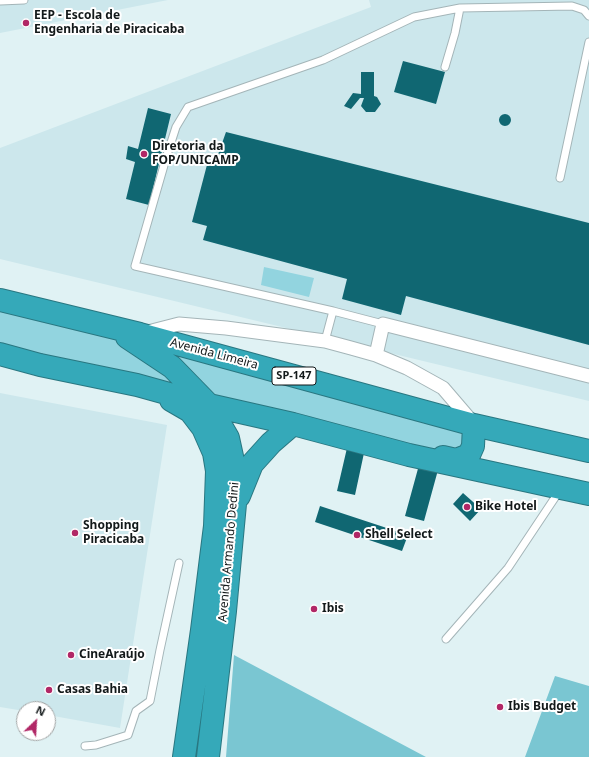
<!DOCTYPE html>
<meta charset="utf-8">
<style>
body{margin:0}
#map{position:relative;width:589px;height:757px;overflow:hidden;background:#e0f2f4;font-family:"Noto Sans",sans-serif}
canvas{display:block}
.north{position:absolute;left:16px;top:701px;width:40px;height:40px;box-sizing:border-box;background:#fff;border:1px solid #a1a3a3;border-radius:50%;rotate:25deg;font-size:11px;font-weight:700;line-height:16px;text-align:center;color:#13191a}
.north::after{content:'';display:block;margin:auto;width:14px;height:18px;background:#b12766;clip-path:polygon(50% 0,100% 100%,50% 72%,0 100%)}
</style>
<div id="map">
<canvas width="589" height="757"></canvas>
<div class="north">N</div>
</div>
<script>
const context = document.querySelector('canvas').getContext('2d');
context.lineJoin = 'round';
function paint(path, color) { context.fillStyle = color; context.fill(path, 'evenodd'); }
const shape = rows => new Path2D(rows.map(r => 'M' + r).join(''));
function strokePath(path, color, width, dash) { context.strokeStyle = color; context.lineWidth = width; context.lineCap = dash ? 'butt' : 'round'; context.setLineDash(dash || []); context.stroke(path); }
function drawText(font, color, halo, rows, align = 'center') {
  context.font = font + ' "Noto Sans",sans-serif'; context.lineWidth = 4; context.setLineDash([]); context.textBaseline = 'middle'; context.strokeStyle = halo; context.fillStyle = color; for (const [text, x, y, turn = 0] of rows) {
    context.save(); context.translate(x, y); context.rotate((+turn || 0) * Math.PI / 180); context.textAlign = isNaN(turn) ? turn : align; if (halo) context.strokeText(text, 0, 0); context.fillText(text, 0, 0); context.restore();
  }
}
paint(shape([
 [0,0,168,0,0,33],
 [369,0,589,0,589,401,0,259,0,148,371,7],
 [0,393,167,425,120,728,48,715,48,709,24,709,24,711,0,707]
]), '#cce7ec');
paint(shape([
 [264,267,314,278,309,297,261,285],
 [0,300,474,425,456,460,0,354]
]), '#92d4df');
paint(shape([
 [234,655,426,757,226,757],
 [555,676,589,686,589,757,525,757]
]), '#7ac6d2');
paint(shape([
 [403,61,445,72,436,104,394,92],
 [361,72,374,72,374,96,377,97,381,104,375,112,366,112,361,106,364,98,360,98,351,109,344,106,353,93,361,94],
 [148,108,171,114,149,205,126,199,135,162,126,159,128,146,138,149],
 '499 120a6 6 0 1 1 12 0a6 6 0 1 1-12 0Z',
 [226,132,589,223,589,345,406,296,401,315,342,299,347,279,203,240,207,226,192,222,208,161,215,163],
 [347,448,364,453,355,495,337,491],
 [419,465,438,470,424,521,405,516],
 [463,493,481,509,470,521,453,504],
 [320,506,408,535,402,551,315,522]
]), '#106772');
const lane = shape([
 [0,1,24,0],
 [460,8,572,6,584,10,589,16],
 [560,178,589,42],
 [333,311,135,266,167,155,176,127,188,107,323,60,414,17,460,8,455,33,445,67],
 [325,341,333,311,383,324],
 [446,639,508,568,560,490],
 [85,746,96,745,128,735,136,711,150,701,160,650,179,563]
]);
const street = shape([
 [144,333,179,324,226,328,325,341,351,348,376,355,407,368,443,388,473,423],
 [376,355,383,324,589,376]
]);
const highway = shape([
 [0,300,140,334,474,425,589,451],
 [127,337,172,367,209,405,228,438,235,470,235,504,225,611,208,757],
 [0,354,40,365,137,385,209,405,293,424,409,455,561,488,589,494],
 [171,400,190,411,203,428,214,453,217,471,215,526,202,630,184,757],
 [443,457,456,460,469,455,473,446,474,425],
 [239,496,252,464,271,443,293,424]
]);
strokePath(lane, '#a4b5b8', 9);
strokePath(street, '#a4b5b8', 15);
strokePath(highway, '#297781', 24);
strokePath(lane, '#fff', 7);
strokePath(street, '#fff', 13);
strokePath(highway, '#35a9b9', 22);
for (const [x, y, r, color] of [
 [26,23,4,"#b12766"],
 [144,154,4,"#b12766"],
 [467,507,4,"#b12766"],
 [75,533,4,"#b12766"],
 [357,535,4,"#b12766"],
 [314,609,4,"#b12766"],
 [71,655,4,"#b12766"],
 [49,690,4,"#b12766"],
 [500,707,4,"#b12766"]
]) { const dot = new Path2D(); dot.arc(x, y, r, 0, 2 * Math.PI); context.fillStyle = color; context.fill(dot); strokePath(dot, '#fff', 1.5); }
for (const [x, y, w] of [
 [294,376,44]
]) { const box = new Path2D(); box.roundRect(x - w / 2, y - 9, w, 18, 3); context.fillStyle = '#fff'; context.fill(box); strokePath(box, '#13191a', 1); }
drawText('bold 11px', '#13191a', null, [
 ["SP-147",294,376]
]);
drawText('bold 12px', '#13191a', '#fff', [
 ["EEP - Escola de",34,16],
 ["Engenharia de Piracicaba",34,30],
 ["Diretoria da",152,147],
 ["FOP/UNICAMP",152,161],
 ["Bike Hotel",475,507],
 ["Shopping",83,526],
 ["Piracicaba",83,540],
 ["Shell Select",365,535],
 ["Ibis",322,609],
 ["CineAraújo",79,655],
 ["Casas Bahia",57,690],
 ["Ibis Budget",508,707]
], 'left');
drawText('12px', '#13191a', '#fff', [
 ["Avenida Limeira",214,354,15],
 ["Avenida Armando Dedini",229,552,-85]
]);
</script>
